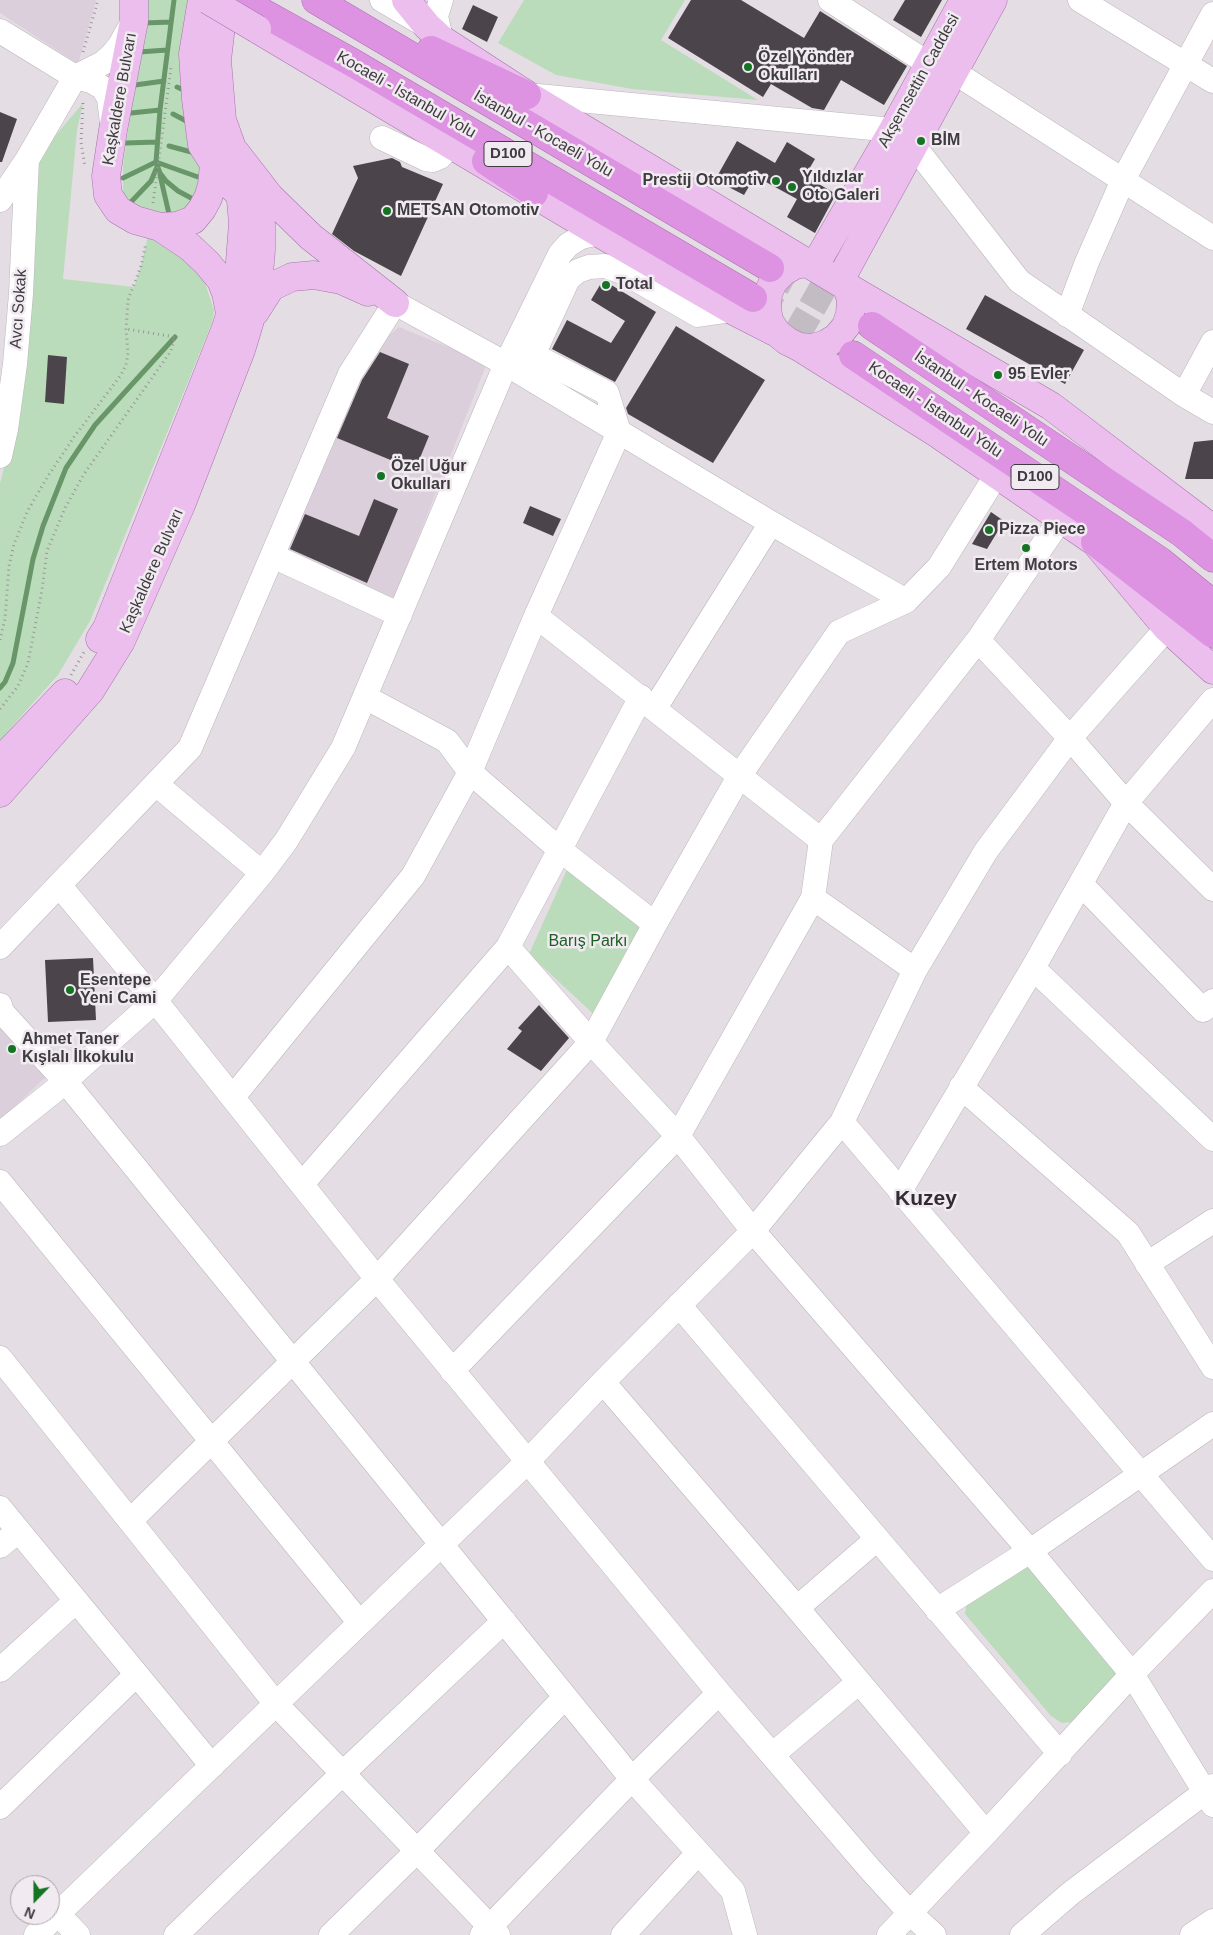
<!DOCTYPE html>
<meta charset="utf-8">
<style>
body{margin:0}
#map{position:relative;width:1213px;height:1935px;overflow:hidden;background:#e4dde4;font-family:Helvetica,sans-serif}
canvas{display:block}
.north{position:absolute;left:10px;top:1875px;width:50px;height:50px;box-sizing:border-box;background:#f1ebf1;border:1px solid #a9a5a9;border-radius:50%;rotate:202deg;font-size:14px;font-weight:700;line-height:20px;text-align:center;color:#3e3c3e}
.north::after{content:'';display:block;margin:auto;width:18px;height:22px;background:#147423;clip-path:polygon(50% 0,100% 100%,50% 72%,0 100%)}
</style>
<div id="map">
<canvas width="1213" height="1935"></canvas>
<div class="north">N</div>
</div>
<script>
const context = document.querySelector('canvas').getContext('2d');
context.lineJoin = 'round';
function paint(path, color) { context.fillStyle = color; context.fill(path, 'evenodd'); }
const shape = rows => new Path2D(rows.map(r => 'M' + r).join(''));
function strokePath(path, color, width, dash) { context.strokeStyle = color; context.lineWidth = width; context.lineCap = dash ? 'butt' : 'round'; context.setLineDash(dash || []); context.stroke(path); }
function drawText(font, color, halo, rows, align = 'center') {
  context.font = font + ' Helvetica,sans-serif'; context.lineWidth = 5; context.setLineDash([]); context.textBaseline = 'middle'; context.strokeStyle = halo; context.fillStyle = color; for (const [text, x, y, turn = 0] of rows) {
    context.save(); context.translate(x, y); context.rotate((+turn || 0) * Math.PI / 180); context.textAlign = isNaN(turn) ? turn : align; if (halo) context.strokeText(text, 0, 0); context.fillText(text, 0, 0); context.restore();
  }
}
paint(shape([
 [0,0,96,0,78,64,0,13],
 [399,327,487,363,394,599,287,550,336,438,372,349],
 [0,1024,48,1075,0,1120]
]), '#dbcfdb');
paint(shape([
 [147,0,196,0,232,148,193,199,184,208,169,214,145,211,129,204,123,196,123,165],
 [524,0,685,0,661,40,758,100,632,89,556,75,498,43],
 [83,103,77,130,63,279,134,287,141,266,148,236,188,256,203,276,214,311,212,323,90,621,58,675,0,740,0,483,11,441,33,162],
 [570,863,651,931,602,1022,529,954],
 [1028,1559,1119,1670,1073,1722,1062,1723,1051,1716,965,1614,967,1600]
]), '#bbdcbb');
strokePath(shape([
 [174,0,160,110,156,162,160,173,166,181,178,191,193,199],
 [144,23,171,22],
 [139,52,167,50],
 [135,85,164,81],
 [177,87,188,92],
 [131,113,160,110],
 [173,114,190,123],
 [126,143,157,142],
 [169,146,195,153],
 [160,175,169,214],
 [123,178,156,162,198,177],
 [129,204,151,181,157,167],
 [0,688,5,682,13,663,33,559,43,526,66,468,95,425,175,337]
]), '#689669', 5);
paint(shape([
 [691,0,741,0,804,38,820,11,907,66,884,105,841,80,824,110,812,108,771,84,763,97,668,38],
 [905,0,942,0,921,37,893,20],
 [473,5,498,17,487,42,462,29],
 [0,112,17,119,2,162,0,162],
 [737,141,775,163,787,142,815,159,805,176,836,194,815,233,787,217,797,199,755,176,744,195,715,180],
 [392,158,400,162,402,167,443,184,401,276,354,251,332,234,358,178,353,166],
 [603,280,656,312,615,382,552,349,567,320,611,343,625,321,591,300],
 [985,295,1084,350,1065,384,966,329],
 [676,326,765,380,713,463,628,414,626,408],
 [380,352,409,364,387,418,429,436,415,470,337,438,362,380],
 [48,355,67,357,64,404,45,402],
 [1213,440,1213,479,1185,479,1194,442],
 [374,499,398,509,367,583,290,549,305,514,359,536],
 [530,506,561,519,553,536,523,523],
 [991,512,1004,521,987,549,972,544],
 [93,958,96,1020,48,1022,45,960],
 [539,1005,569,1038,541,1071,507,1049,522,1031,518,1028]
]), '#4b454b');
strokePath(shape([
 [770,268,869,324],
 [753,298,847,352]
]), '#c3bdc3', 28, [28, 14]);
const minor = shape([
 [382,0,423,24],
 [441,0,436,16,441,39],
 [830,0,929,64],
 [1080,0,1213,81],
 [0,31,75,77,91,81,103,88,109,98,112,123],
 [954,72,1213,238],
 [75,77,103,63,112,55,120,45,131,25],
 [527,95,893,130,914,146,1019,281,1184,395,1213,412],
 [382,138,426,159,433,160,440,157,450,145],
 [0,200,27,160,75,77],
 [625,257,625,273,698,315,732,310],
 [1067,315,1087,262,1123,180,1213,14],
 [533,355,568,279,578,271,589,267,605,266,625,273],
 [506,364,771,523,906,601,939,567,997,474],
 [1184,395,1213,342],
 [0,456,6,429,15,364,21,294,27,160],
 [273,556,400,615],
 [536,616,821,840],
 [978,640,1070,738,1126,803,1213,889],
 [365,697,447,741,470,772,559,849,655,924],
 [655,708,771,523],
 [156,784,262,873],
 [1081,884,1203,1010,1213,1001],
 [59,885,162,1009,377,1279,719,1693,869,1868,909,1912,934,1935],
 [813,898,915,970],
 [0,947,190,748,350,374,395,303,506,364,560,254,568,245,581,237,599,233],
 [508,947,591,1042,678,1136,753,1231,1030,1551,1132,1674,1213,1805],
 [1033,968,1213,1139],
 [0,1005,2,1012,65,1081,632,1779,733,1891,745,1935],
 [961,1087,1128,1233,1213,1367],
 [842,1122,1213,1559],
 [0,1134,54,1091,156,1000,262,873,286,841,343,748,506,364,533,355,607,393,619,432,536,616,470,772,413,876,233,1097],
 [0,1182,360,1623],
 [302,1184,508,947,641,697],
 [900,1191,1033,968,1126,803,1213,700],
 [1147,1264,1213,1221],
 [679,1305,1060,1754],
 [0,1358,276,1704,498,1935],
 [452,1371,678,1136,813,898,821,840,978,640,1060,520],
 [603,1382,797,1608,986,1833],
 [0,1508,212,1766],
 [131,1520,377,1279,591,1042,655,924,740,775,839,632,906,601],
 [0,1546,18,1531],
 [797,1608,877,1539],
 [937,1610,1030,1551,1213,1424],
 [0,1670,76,1601],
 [772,1755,859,1682],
 [0,1807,136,1675],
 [58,1914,78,1935],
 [36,1935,527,1462,603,1382,753,1231,842,1122,915,970,986,851,1070,738,1167,628],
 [176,1935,343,1773,504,1621],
 [331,1935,417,1851,565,1697],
 [482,1935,632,1779,719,1693],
 [623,1935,698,1853],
 [889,1935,986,1833,1132,1674,1213,1591],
 [1022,1935,1071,1893,1213,1786],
 [1192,1935,1213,1921]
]);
const major = shape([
 [134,0,134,21,113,130,106,176,108,195,118,210,135,220,160,227,177,226,193,220,202,209,208,198,212,185,214,164],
 [406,0,427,26,441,39,527,95,839,282,1051,406,1213,529],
 [257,29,599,233,732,310,777,333],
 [236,153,270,197,311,237,395,303],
 [160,227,190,247,207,263,221,280,226,293,230,313],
 [808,263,795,265,783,272,773,282,768,294,767,308,769,321,777,333,787,341,799,347,813,348,826,344,837,337,846,326,850,314,851,300,847,287],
 [814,267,893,130,964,0],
 [839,282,993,0],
 [255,312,271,287,292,277,314,275,341,280,368,292],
 [799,347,938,434,1095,542,1167,628,1213,670],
 [100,639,107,628,226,328,238,287,243,223,239,179,232,148,222,120,217,60,224,0],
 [0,761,65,693],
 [0,793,90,691,121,641,181,505,241,350,257,297,261,250,261,224,252,206,223,178,202,145,196,99,193,54,202,0]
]);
const highway = shape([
 [240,0,353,63,753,298],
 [316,0,770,268],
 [431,50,527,95],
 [486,161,534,193],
 [872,326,1182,533,1213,558],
 [853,355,1160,561,1213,604],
 [1095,542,1213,634]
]);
strokePath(minor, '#bcb6bc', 25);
strokePath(major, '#a674a9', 29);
strokePath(highway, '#a674a9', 29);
strokePath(shape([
 [83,52,98,0],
 [83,103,81,142,85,167],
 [153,203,171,68],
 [0,640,5,619,9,566,14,544,28,510,48,476,74,437,121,375,126,365,128,353,126,329,128,300,141,266,146,243],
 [71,675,84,652],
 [0,709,18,686,28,663,42,590,47,551,65,508,84,474,171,351,175,337,126,329]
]), '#9a959a', 3, [1, 4]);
strokePath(minor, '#fff', 24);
strokePath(major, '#ebbeee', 28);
strokePath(highway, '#de92e2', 28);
const majorBridge = shape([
 [208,0,257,29]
]);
strokePath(majorBridge, '#a674a9', 29, []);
strokePath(majorBridge, '#ebbeee', 28);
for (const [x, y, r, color] of [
 [748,67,5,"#147423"],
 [921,141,5,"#147423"],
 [776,181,5,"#147423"],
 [792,187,5,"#147423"],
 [387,211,5,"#147423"],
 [606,285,5,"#147423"],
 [998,375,5,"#147423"],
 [381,476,5,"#147423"],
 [989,530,5,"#147423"],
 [1026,548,5,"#147423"],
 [70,990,5,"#147423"],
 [12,1049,5,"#147423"]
]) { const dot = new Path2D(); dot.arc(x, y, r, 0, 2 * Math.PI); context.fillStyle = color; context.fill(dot); strokePath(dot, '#f1ebf1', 2); }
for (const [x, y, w] of [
 [508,154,48],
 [1035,477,48]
]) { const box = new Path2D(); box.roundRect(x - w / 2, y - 12.5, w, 25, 4); context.fillStyle = '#f1ebf1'; context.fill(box); strokePath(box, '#3e3c3e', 1); }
drawText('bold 15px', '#3e3c3e', null, [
 ["D100",508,154],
 ["D100",1035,477]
]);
drawText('bold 16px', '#3e3c3e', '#f1ebf1', [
 ["Özel Yönder",758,58],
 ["Okulları",758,76],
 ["BİM",931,141],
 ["Yıldızlar",802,178],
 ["Oto Galeri",802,196],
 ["Prestij Otomotiv",766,181,"right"],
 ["METSAN Otomotiv",397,211],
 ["Total",616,285],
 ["95 Evler",1008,375],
 ["Özel Uğur",391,467],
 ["Okulları",391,485],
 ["Pizza Piece",999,530],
 ["Ertem Motors",1026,566,"center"],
 ["Esentepe",80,981],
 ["Yeni Cami",80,999],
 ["Ahmet Taner",22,1040],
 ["Kışlalı İlkokulu",22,1058]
], 'left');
drawText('16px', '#3e3c3e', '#f1ebf1', [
 ["Akşemsettin Caddesi",919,81,-61],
 ["Kocaeli - İstanbul Yolu",406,95,30],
 ["Kaşkaldere Bulvarı",120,99,-80],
 ["İstanbul - Kocaeli Yolu",543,134,30],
 ["Avcı Sokak",19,309,-86],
 ["İstanbul - Kocaeli Yolu",981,399,34],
 ["Kocaeli - İstanbul Yolu",935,410,34],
 ["Kaşkaldere Bulvarı",152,571,-66]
]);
drawText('16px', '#1d6024', '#f1ebf1', [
 ["Barış Parkı",588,942]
]);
drawText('bold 21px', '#322d32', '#f1ebf1', [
 ["Kuzey",926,1199]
]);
</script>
